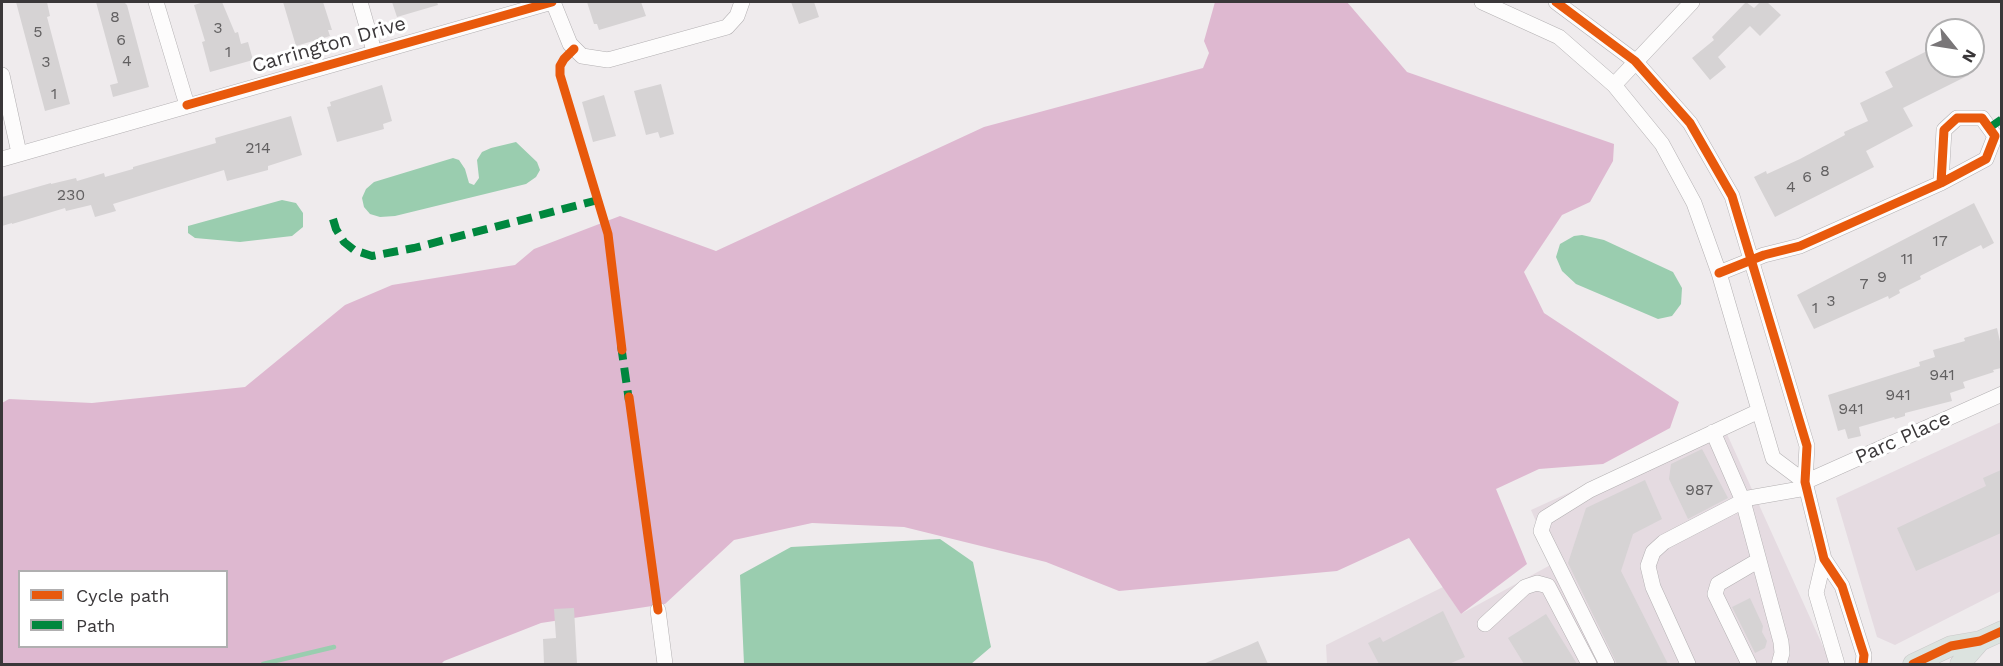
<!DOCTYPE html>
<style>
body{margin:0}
#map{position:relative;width:2003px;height:666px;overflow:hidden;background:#efebed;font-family:"Work Sans",sans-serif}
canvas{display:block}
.frame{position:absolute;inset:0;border:3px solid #3a3739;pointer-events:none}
.legend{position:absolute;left:18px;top:570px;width:210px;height:78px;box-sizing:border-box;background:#fff;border:2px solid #b0afb0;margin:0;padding:8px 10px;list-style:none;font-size:18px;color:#3a3739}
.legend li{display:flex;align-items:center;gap:12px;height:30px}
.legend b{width:30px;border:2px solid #b0afb0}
.north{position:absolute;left:1925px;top:18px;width:60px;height:60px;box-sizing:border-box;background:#fff;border:2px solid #b0afb0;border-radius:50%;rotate:120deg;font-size:16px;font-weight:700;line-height:24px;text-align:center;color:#3a3739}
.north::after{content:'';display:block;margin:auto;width:21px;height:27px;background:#797678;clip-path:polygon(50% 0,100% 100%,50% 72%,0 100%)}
</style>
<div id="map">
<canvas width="2003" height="666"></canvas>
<div class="frame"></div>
<ul class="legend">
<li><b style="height:8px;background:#e8590c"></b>Cycle path</li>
<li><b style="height:8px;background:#00873e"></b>Path</li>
</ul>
<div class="north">N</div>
</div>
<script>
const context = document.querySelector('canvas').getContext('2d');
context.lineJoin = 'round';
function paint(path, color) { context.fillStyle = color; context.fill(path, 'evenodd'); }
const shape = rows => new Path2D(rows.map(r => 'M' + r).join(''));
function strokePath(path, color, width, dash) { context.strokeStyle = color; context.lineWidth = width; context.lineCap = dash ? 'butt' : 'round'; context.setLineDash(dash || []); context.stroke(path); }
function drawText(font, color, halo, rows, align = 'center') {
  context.font = font + ' "Work Sans",sans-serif'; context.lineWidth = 6; context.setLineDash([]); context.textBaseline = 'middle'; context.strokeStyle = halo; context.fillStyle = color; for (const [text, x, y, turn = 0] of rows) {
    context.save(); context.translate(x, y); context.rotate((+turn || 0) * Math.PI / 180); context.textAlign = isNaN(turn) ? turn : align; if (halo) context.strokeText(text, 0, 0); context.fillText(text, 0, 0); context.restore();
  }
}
paint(shape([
 [2001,422,2001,591,1895,645,1877,637,1836,498],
 [1722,423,1831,664,1327,664,1326,645,1443,587,1461,614,1554,563,1531,510]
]), '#e5dbe1');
paint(shape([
 [1215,2,1347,2,1407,72,1614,144,1613,161,1590,202,1562,215,1524,272,1544,313,1679,402,1670,428,1603,464,1539,469,1496,489,1527,564,1461,614,1409,538,1337,571,1119,591,1046,562,904,527,812,523,734,540,665,604,541,623,444,661,441,664,2,664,2,403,9,399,92,403,245,387,345,305,392,285,515,265,534,249,620,216,716,251,984,127,1203,68,1209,53,1204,41],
 [20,572,226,572,226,646,20,646]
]), '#deb8d0');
paint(shape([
 [516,142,537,162,540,170,536,177,526,184,395,216,380,217,370,214,364,207,362,198,366,189,374,182,453,158,459,160,465,169,469,183,474,185,479,178,477,160,482,152,491,148],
 [282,200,296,203,303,213,303,227,292,236,240,242,195,238,188,233,188,226],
 [1582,235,1604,240,1673,272,1682,288,1681,304,1672,316,1658,319,1576,284,1562,271,1556,257,1560,244,1574,236],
 [940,539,973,562,991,647,971,664,744,664,740,575,791,547]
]), '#9acdaf');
strokePath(shape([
 [263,664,334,647]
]), '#9acdaf', 4.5);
paint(shape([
 [16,2,47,2,50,16,47,17,70,104,45,111],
 [96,2,124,2,127,5,149,87,113,97,110,85,118,83],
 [204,2,222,2,235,33,238,32,241,44,248,42,253,60,210,72,202,42,205,41,194,5],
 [283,2,323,2,332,30,328,30,330,36,296,46],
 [392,2,437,2,438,5,397,17],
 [587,2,641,2,646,16,599,30,597,24,594,24],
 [791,2,814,2,819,17,799,24],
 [1746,2,1754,8,1760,2,1767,2,1781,15,1760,36,1750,26,1718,57,1726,67,1710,80,1692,58,1714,40,1712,37],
 [1937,46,1937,66,1965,66,1969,75,1903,108,1913,126,1866,151,1874,167,1775,217,1754,177,1766,171,1767,174,1800,159,1845,135,1844,132,1868,121,1860,103,1893,87,1885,72],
 [661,84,674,134,660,138,658,132,646,135,634,91],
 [382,85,392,121,383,124,384,129,337,142,327,107,331,106,330,102],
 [604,95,616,136,593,142,582,102],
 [291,116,302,155,268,166,268,170,227,181,224,170,113,204,116,211,95,217,91,205,66,211,65,208,12,224,12,223,2,226,2,197,51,183,51,184,76,178,77,181,104,173,105,177,133,169,133,167,216,143,215,138],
 [1974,203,1994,243,1983,249,1981,245,1920,276,1921,279,1899,290,1900,293,1889,299,1888,296,1814,329,1797,295],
 [1997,328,2001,346,2001,368,1993,370,1994,372,1963,382,1965,388,1950,393,1952,401,1905,413,1905,416,1895,419,1894,417,1859,427,1861,436,1848,439,1845,429,1838,431,1828,395,1920,366,1919,362,1935,357,1933,350,1965,341,1964,338],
 [1702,449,1728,498,1688,519,1669,479,1671,464],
 [2001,470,2001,533,1916,571,1897,528,1986,486,1983,478],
 [1645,480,1662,519,1633,534,1621,571,1668,664,1617,664,1568,563,1586,508],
 [1750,598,1763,626,1762,632,1767,641,1765,648,1755,653,1732,607],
 [574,608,577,664,544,664,543,639,556,638,554,609],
 [1443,611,1465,657,1449,664,1379,664,1368,643,1380,637,1383,642],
 [1546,614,1577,664,1524,664,1508,638],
 [1258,641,1268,664,1203,664,1247,646]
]), '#d6d3d4');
const minor = shape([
 [156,2,187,105],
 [360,2,374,51],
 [553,2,570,44,582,56,608,60,727,27,737,16,742,2],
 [1482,2,1559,37,1614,85,1662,144,1694,203,1719,273,1773,458,1805,482],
 [1556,2,1635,61,1690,123,1732,196,1807,446,1805,482,1824,559,1842,586,1864,655,1863,664],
 [2,75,19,153],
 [1614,85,1692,2],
 [2,159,552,2],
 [1719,273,1764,255,1800,246,1941,183,1986,159,1995,136,1982,118,1957,118,1944,130,1941,183],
 [1713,432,1743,501,1781,642,1782,653,1779,664],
 [1805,482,2002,394],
 [1824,559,1816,593,1837,664],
 [658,610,665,664],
 [1485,624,1525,587,1537,583,1548,586,1589,664],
 [1607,664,1541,531,1545,518,1590,490,1759,411],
 [1688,664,1653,587,1648,566,1653,552,1664,542,1749,498,1806,488],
 [1749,664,1715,594,1718,584,1759,560]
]);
const major = shape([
 [1913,664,1951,646,1980,641,2002,631],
 [1960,664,1980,641]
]);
strokePath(minor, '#b3b0b2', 16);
strokePath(major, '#cac8c9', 21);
strokePath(minor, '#fdfcfc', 15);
strokePath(major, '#dce3df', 20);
strokePath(shape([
 [1989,128,2002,119],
 [333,219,336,229,344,242,354,250,372,256,414,248,598,200],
 [621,345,629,401]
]), '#00873e', 8, [15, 8]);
strokePath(shape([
 [1556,2,1635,61,1690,123,1732,196,1807,446,1805,482,1824,559,1842,586,1864,655,1863,664],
 [574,49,564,59,560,66,560,75,608,234,622,350],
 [187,105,552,2],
 [1719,273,1764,255,1800,246,1941,183,1986,159,1995,136,1982,118,1957,118,1944,130,1941,183],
 [629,397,658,610],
 [1913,664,1951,646,1980,641,2002,631]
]), '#e8590c', 9);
drawText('16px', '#626061', null, [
 ["8",115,17],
 ["3",218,28],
 ["5",38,32],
 ["6",121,40],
 ["1",228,52],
 ["4",127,61],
 ["3",46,62],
 ["1",54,94],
 ["214",258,148],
 ["8",1825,171],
 ["6",1807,177],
 ["4",1791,187],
 ["230",71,195],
 ["17",1940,241],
 ["11",1907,259],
 ["9",1882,277],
 ["7",1864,284],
 ["3",1831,301],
 ["1",1815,308],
 ["941",1942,375],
 ["941",1898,395],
 ["941",1851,409],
 ["987",1699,490]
]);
drawText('20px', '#3a3739', '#fff', [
 ["Carrington Drive",329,45,-16],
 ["Parc Place",1903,438,-24]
]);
</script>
